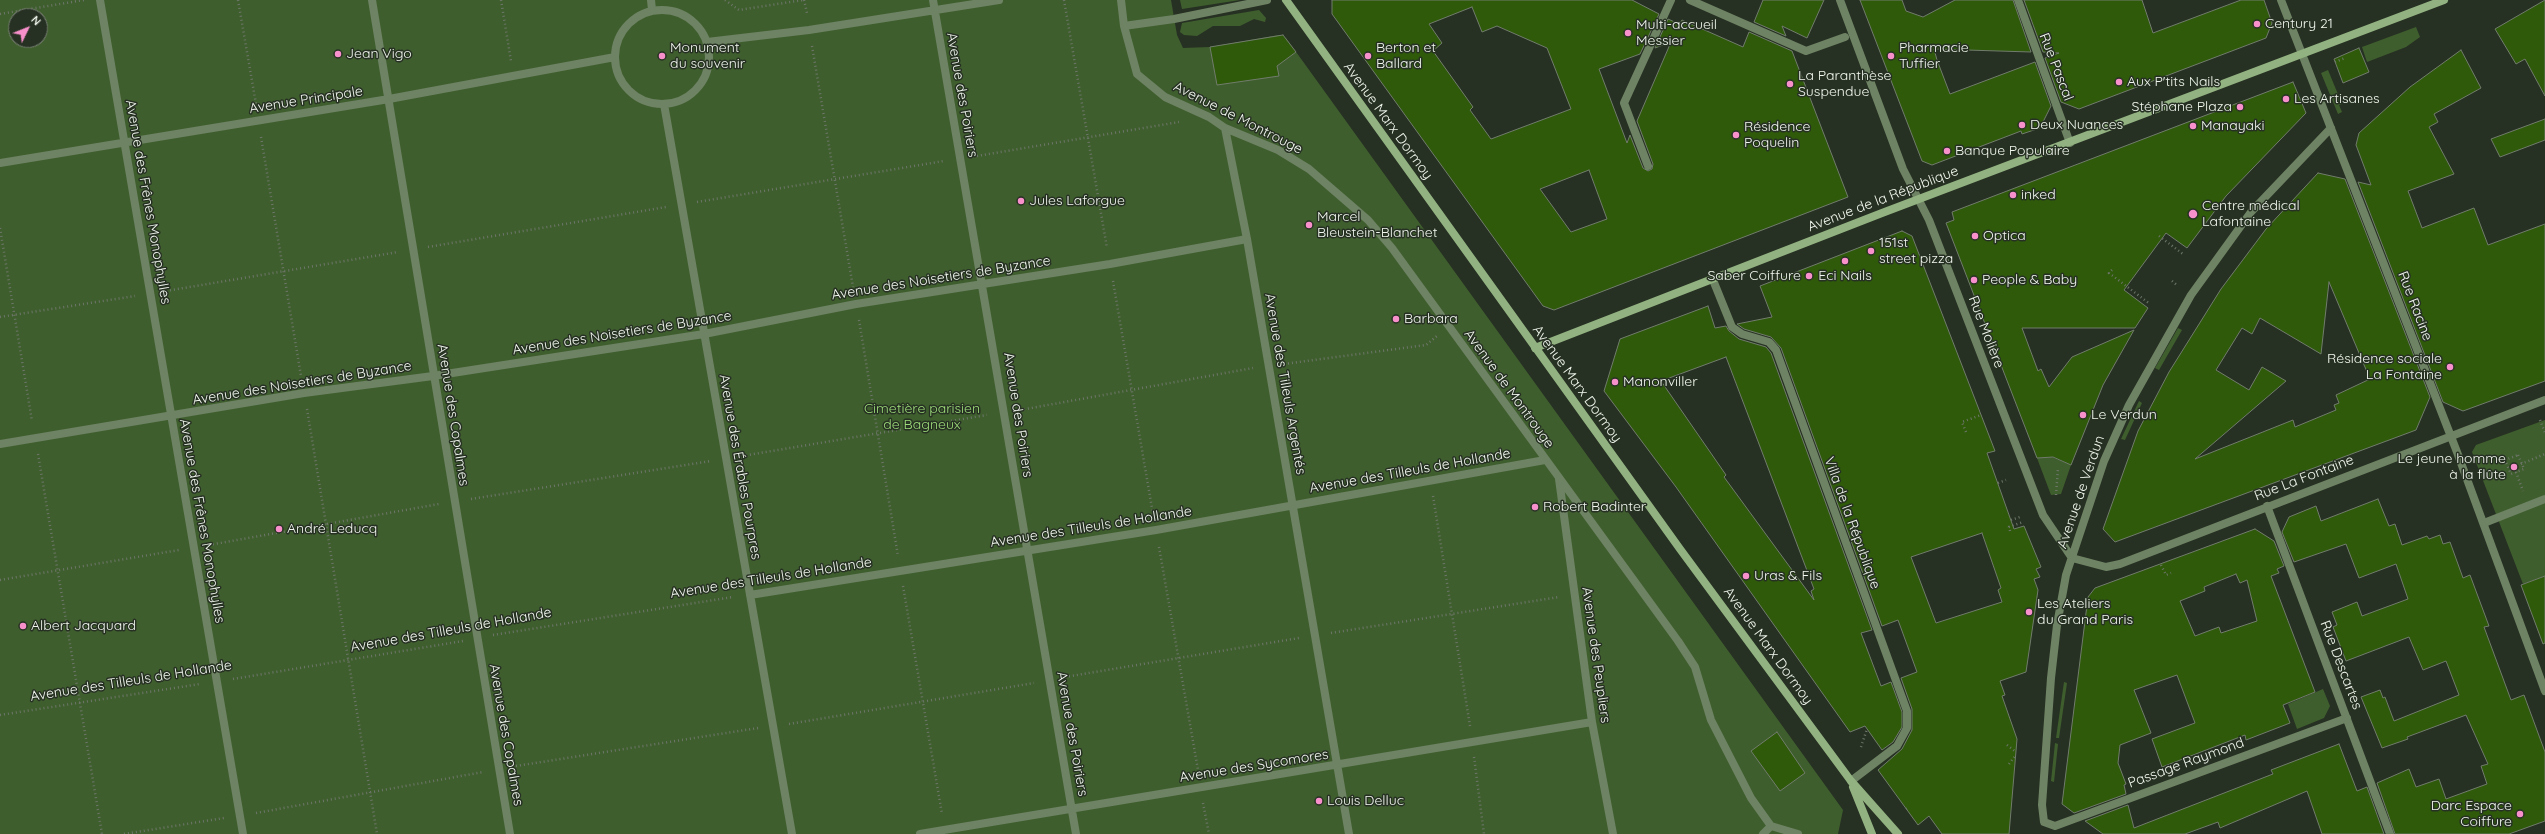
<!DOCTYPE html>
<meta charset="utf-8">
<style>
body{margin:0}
#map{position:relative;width:2545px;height:834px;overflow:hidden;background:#273123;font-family:Quicksand,sans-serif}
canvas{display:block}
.north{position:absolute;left:8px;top:8px;width:40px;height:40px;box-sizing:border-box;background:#273123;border:1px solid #788074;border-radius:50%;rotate:47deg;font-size:11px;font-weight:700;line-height:16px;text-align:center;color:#f1f7ee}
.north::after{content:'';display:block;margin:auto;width:14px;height:18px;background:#f890cc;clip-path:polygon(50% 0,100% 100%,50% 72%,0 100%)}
</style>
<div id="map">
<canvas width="2545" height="834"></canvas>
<div class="north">N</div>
</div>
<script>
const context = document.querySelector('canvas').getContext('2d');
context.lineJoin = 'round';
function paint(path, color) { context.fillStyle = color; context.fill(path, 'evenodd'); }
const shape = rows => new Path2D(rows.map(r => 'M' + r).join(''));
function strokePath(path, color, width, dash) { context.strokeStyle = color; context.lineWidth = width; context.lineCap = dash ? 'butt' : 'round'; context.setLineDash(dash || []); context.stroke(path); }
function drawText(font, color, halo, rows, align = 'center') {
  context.font = font + ' Quicksand,sans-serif'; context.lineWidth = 3; context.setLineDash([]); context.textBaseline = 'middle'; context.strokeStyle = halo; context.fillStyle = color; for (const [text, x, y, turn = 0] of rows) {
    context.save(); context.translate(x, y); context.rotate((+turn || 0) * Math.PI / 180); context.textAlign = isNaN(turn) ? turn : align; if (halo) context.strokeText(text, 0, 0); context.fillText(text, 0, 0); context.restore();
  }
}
paint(shape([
 [0,0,1171,0,1177,35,1183,48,1210,47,1279,35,1286,38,1843,810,1838,834,0,834],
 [16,16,40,16,40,40,16,40],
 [1180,0,1240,0,1182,9],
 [1259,10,1266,18,1265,22,1254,19,1240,26,1213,26,1197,36,1184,35,1180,32,1182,23],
 [2416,27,2420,37,2406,47,2367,62,2362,47],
 [2328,70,2342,104,2339,105,2342,112,2338,114,2321,73],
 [2178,328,2182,330,2159,370,2155,368],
 [2139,401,2142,403,2125,440,2121,439],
 [2545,420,2545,576,2523,584,2472,452,2476,445],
 [2052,457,2071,465,2061,494,2051,495,2037,458],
 [2064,682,2067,683,2059,738,2056,738],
 [2323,689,2330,706,2324,718,2297,729,2288,704],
 [2055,743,2058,744,2054,782,2051,781]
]), '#3f5e2e');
const building = shape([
 [1332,0,1632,0,1659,14,1640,54,1599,69,1627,143,1630,135,1643,168,1648,171,1652,169,1653,164,1637,121,1671,42,1655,48,1668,19,1679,24,1682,20,1743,47,1749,32,1792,51,1848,197,1554,310,1543,306,1332,14,1332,0],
 [1472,7,1482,32,1497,26,1547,48,1571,109,1491,139,1470,110,1473,107,1433,51,1442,43,1429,24,1472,7],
 [1589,170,1607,219,1571,232,1540,189,1589,170],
 [1763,0,1824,0,1807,38,1782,26,1786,36,1754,22,1763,0],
 [1860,0,1902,0,1906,11,1923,17,1955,0,2013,0,2031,52,1934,49,1937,60,1950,94,2035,62,2051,106,2040,128,2022,134,2021,131,1932,165,1922,161,1860,0],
 [2024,0,2142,0,2153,33,2241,0,2264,0,2272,23,2266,38,2079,109,2061,102,2045,58,2059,53,2043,52,2024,0],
 [2545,0,2545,96,2525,59,2516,64,2495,29,2545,0],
 [1283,35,1296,52,1277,66,1279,76,1217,85,1210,47,1283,35],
 [2359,48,2369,72,2343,83,2334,59,2359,48],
 [2461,50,2481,88,2434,114,2438,122,2429,127,2454,174,2408,191,2422,228,2474,208,2488,245,2545,224,2545,381,2463,411,2443,402,2358,182,2371,185,2356,145,2359,133,2410,87,2461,50],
 [2293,82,2306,113,2226,196,2187,248,2166,233,2124,290,2148,308,2135,328,2022,328,2038,371,2041,369,2049,387,2072,357,2134,330,2103,385,2071,465,2053,457,2037,458,1946,223,1954,220,1952,212,2293,82],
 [2545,119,2545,140,2500,157,2491,139,2545,119],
 [2318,173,2345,179,2430,397,2416,430,2115,542,2103,529,2138,431,2169,372,2221,289,2266,229,2318,173],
 [2329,282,2370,379,2336,395,2339,403,2334,405,2336,410,2295,427,2293,420,2195,459,2286,381,2262,367,2249,390,2216,370,2242,328,2252,334,2260,318,2321,354,2329,282],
 [1902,231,1912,236,1995,451,1987,453,2014,529,2024,526,2041,567,2036,569,2040,577,2034,579,2038,590,2026,672,2000,681,2005,695,2002,696,2017,739,2009,834,1942,834,1929,816,1918,825,1878,770,1902,749,1912,730,1912,709,1901,678,1917,672,1898,620,1882,626,1781,348,1771,337,1744,329,1737,324,1772,317,1760,286,1902,231],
 [1982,533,2001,588,1998,590,2002,602,1936,623,1911,557,1982,533],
 [1708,306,1715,328,1726,326,1729,331,1739,339,1766,347,1771,353,1872,630,1861,633,1881,686,1891,682,1902,712,1902,727,1893,742,1882,750,1865,726,1850,732,1676,487,1604,391,1620,339,1708,306],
 [1726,357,1814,589,1811,591,1814,600,1724,477,1726,475,1661,381,1726,357],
 [2378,499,2389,526,2395,524,2402,545,2427,536,2429,539,2440,535,2443,544,2450,542,2463,578,2470,575,2489,626,2484,627,2511,700,2524,695,2545,752,2545,821,2509,834,2395,834,2377,783,2409,769,2416,787,2439,779,2446,799,2487,784,2481,766,2488,764,2466,715,2407,737,2408,739,2382,748,2361,697,2380,690,2383,698,2385,697,2394,721,2459,695,2446,661,2423,670,2409,637,2346,661,2333,627,2337,625,2332,612,2357,602,2362,616,2408,599,2396,564,2359,578,2346,544,2294,562,2282,532,2289,517,2316,506,2321,521,2378,499],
 [2255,529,2274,541,2284,566,2277,569,2279,573,2271,576,2315,692,2283,705,2290,723,2246,740,2245,735,2162,767,2152,739,2195,723,2177,675,2134,690,2151,733,2120,745,2118,763,2126,784,2124,785,2126,794,2074,813,2062,804,2088,597,2095,588,2255,529],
 [2236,574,2240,583,2247,580,2257,621,2221,633,2219,627,2195,636,2180,601,2205,591,2204,587,2236,574],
 [2545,576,2545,643,2543,644,2521,585,2545,576],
 [1777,732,1805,773,1780,791,1751,751,1777,732],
 [2339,744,2357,791,2367,787,2384,834,2322,834,2307,791,2220,828,2218,822,2185,834,2103,834,2085,821,2128,805,2134,828,2273,774,2271,770,2339,744]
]);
paint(building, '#2e5a0a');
strokePath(building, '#717c6c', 1);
strokePath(shape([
 [238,0,256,104],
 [501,0,511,61],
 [725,0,739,10,803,0],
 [804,0,807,13],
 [1064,0,1107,248],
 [0,14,84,0],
 [812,46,853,287],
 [2335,62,2345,58],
 [261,137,301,376],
 [977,156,1179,122],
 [697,202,944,161],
 [0,228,32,421],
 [2159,236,2183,254],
 [428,247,666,207],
 [2112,270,2109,273,2150,304],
 [1113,281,1153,514],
 [2172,281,2178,286],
 [166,291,398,252],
 [0,317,135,296],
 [859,320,898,556],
 [1284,364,1426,345,1437,336],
 [307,409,377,834],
 [1020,410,1253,368],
 [2540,420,2545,433],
 [1966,432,1962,422,1981,415],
 [38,454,102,834],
 [2518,455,2524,469,2511,474,2505,460,2518,455],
 [742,456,987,415],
 [2521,464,2545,454],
 [2516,472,2523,491],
 [1998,483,2006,480],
 [2056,495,2058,468],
 [1433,496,1470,726],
 [471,499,711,461],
 [2011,520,2020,517],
 [2010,531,2009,527,2023,522],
 [209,545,439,504],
 [1159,547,1198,770],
 [2161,565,2166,575,2171,573],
 [0,580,179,550],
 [903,586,942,814],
 [1331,633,1559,597],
 [493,635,733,597],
 [1065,677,1299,638],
 [233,679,463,641],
 [0,715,200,684],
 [789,724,1034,683],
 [2007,745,2016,752],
 [1861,747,1867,729],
 [1474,757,1484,834],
 [2009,764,2016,755],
 [516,766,758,728],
 [1203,803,1209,834],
 [1906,809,1908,808],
 [256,813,483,772],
 [124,834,224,818]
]), '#6d7669', 2.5, [1, 3]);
strokePath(shape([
 [100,0,243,834],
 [372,0,510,834],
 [651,0,652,10],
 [933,0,1076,834],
 [1121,0,1124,26,1137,74,1165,97,1209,117,1225,128,1278,150,1309,169,1368,220,1392,248,1678,641,1695,667,1711,720,1751,798,1771,826,1763,834],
 '615 57a47 47 0 1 1 94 0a47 47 0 1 1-94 0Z',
 [1124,26,1174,19,1267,0],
 [707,42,809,30,999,0],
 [664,104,792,834],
 [1225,128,1247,239,1349,834],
 [0,163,389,99,615,57],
 [0,444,304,393,433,376,704,334,856,304,1110,264,1247,239],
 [1559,479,1592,722,1613,834],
 [2484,523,2545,499],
 [750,595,1156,530,1545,460],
 [1771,826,1798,834],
 [920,834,1592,722]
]), '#6e8364', 8);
strokePath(shape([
 [1690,0,1806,51,1845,37],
 [1840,0,1903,169,1929,220,2043,515,2072,558],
 [2018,0,2070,143],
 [2281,0,2457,452,2545,691],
 [2331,128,2251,212,2191,295,2129,405,2104,461,2066,575,2057,625,2051,678,2042,805,2044,822,2055,826,2347,718],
 [1648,166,1624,103,1671,0],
 [1713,280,1732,327,1742,334,1769,342,1776,350,1907,711,1907,728,1897,746,1851,781],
 [2267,506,2390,834],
 [2072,558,2106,567,2120,564,2545,400]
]), '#6e8364', 8);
strokePath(shape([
 [1286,0,1680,549,1851,781,1898,834],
 [1535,348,1882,213,2444,0],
 [1853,787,1872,834]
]), '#92b381', 8);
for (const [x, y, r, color] of [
 [2257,24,4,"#f890cc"],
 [1628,33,4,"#f890cc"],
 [338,54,4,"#f890cc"],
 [662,56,4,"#f890cc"],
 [1368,56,4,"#f890cc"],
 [1891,56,4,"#f890cc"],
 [2119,82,4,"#f890cc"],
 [1790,84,4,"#f890cc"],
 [2286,99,4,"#f890cc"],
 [2240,107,4,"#f890cc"],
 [2022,125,4,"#f890cc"],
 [2193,126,4,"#f890cc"],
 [1736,135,4,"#f890cc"],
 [1947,151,4,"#f890cc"],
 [2013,195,4,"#f890cc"],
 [1021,201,4,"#f890cc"],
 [2193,214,5,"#f890cc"],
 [1309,225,4,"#f890cc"],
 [1975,236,4,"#f890cc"],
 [1871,251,4,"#f890cc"],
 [1845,261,4,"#f890cc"],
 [1809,276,4,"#f890cc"],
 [1974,280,4,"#f890cc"],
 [1396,319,4,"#f890cc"],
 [2450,367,4,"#f890cc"],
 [1615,382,4,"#f890cc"],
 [2083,415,4,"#f890cc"],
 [2514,467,4,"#f890cc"],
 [1535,507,4,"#f890cc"],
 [279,529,4,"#f890cc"],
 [1746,576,4,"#f890cc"],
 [2029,612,4,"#f890cc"],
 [23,626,4,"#f890cc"],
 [1319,801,4,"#f890cc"],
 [2520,814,4,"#f890cc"]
]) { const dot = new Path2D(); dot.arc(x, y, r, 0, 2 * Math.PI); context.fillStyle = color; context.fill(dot); strokePath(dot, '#273123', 1.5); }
drawText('14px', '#f1f7ee', '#273123', [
 ["Century 21",2265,24],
 ["Multi-accueil",1636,25],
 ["Messier",1636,41],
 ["Monument",670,48],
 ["du souvenir",670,64],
 ["Berton et",1376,48],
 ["Ballard",1376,64],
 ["Pharmacie",1899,48],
 ["Tuffier",1899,64],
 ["Jean Vigo",346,54],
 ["La Paranthèse",1798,76],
 ["Suspendue",1798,92],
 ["Aux P'tits Nails",2127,82],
 ["Les Artisanes",2294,99],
 ["Stéphane Plaza",2232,107,"right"],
 ["Deux Nuances",2030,125],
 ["Manayaki",2201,126],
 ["Résidence",1744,127],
 ["Poquelin",1744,143],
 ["Banque Populaire",1955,151],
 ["inked",2021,195],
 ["Jules Laforgue",1029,201],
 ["Centre médical",2202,206],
 ["Lafontaine",2202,222],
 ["Marcel",1317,217],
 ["Bleustein-Blanchet",1317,233],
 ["Optica",1983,236],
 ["151st",1879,243],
 ["street pizza",1879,259],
 ["Saber Coiffure",1801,276,"right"],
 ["Eci Nails",1845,276,"center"],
 ["People & Baby",1982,280],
 ["Barbara",1404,319],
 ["Résidence sociale",2442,359,"right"],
 ["La Fontaine",2442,375,"right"],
 ["Manonviller",1623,382],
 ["Le Verdun",2091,415],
 ["Le jeune homme",2506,459,"right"],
 ["à la flûte",2506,475,"right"],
 ["Robert Badinter",1543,507],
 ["André Leducq",287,529],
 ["Uras & Fils",1754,576],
 ["Les Ateliers",2037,604],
 ["du Grand Paris",2037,620],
 ["Albert Jacquard",31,626],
 ["Louis Delluc",1327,801],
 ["Darc Espace",2512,806,"right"],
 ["Coiffure",2512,822,"right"]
], 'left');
drawText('14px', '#f1f7ee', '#273123', [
 ["Rue Pascal",2056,67,69],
 ["Avenue des Poiriers",962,95,80],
 ["Avenue Principale",306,100,-9],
 ["Avenue de Montrouge",1238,118,27],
 ["Avenue Marx Dormoy",1388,121,54],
 ["Avenue de la République",1883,199,-21],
 ["Avenue des Frênes Monophylles",148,202,80],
 ["Avenue des Noisetiers de Byzance",941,278,-9],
 ["Rue Racine",2415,306,69],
 ["Rue Molière",1986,332,69],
 ["Avenue des Noisetiers de Byzance",622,333,-9],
 ["Avenue des Noisetiers de Byzance",302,383,-9],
 ["Avenue des Tilleuls Argentés",1285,384,80],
 ["Avenue Marx Dormoy",1577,384,54],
 ["Avenue de Montrouge",1509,389,54],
 ["Avenue des Copalmes",453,415,81],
 ["Avenue des Poiriers",1018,415,81],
 ["Avenue des Érables Pourpres",740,467,80],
 ["Avenue des Tilleuls de Hollande",1410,471,-10],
 ["Rue La Fontaine",2304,478,-21],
 ["Avenue de Verdun",2081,492,-71],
 ["Avenue des Frênes Monophylles",202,521,80],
 ["Villa de la République",1852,523,70],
 ["Avenue des Tilleuls de Hollande",1091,527,-9],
 ["Avenue des Tilleuls de Hollande",771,578,-9],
 ["Avenue des Tilleuls de Hollande",451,630,-10],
 ["Avenue Marx Dormoy",1768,646,54],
 ["Avenue des Peupliers",1596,655,82],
 ["Rue Descartes",2341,665,69],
 ["Avenue des Tilleuls de Hollande",131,681,-9],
 ["Avenue des Poiriers",1072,734,80],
 ["Avenue des Copalmes",506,735,80],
 ["Passage Raymond",2186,763,-20],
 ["Avenue des Sycomores",1254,766,-9]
]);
drawText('14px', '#9ede7a', '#273123', [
 ["Cimetière parisien",922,409],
 ["de Bagneux",922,425]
]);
</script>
